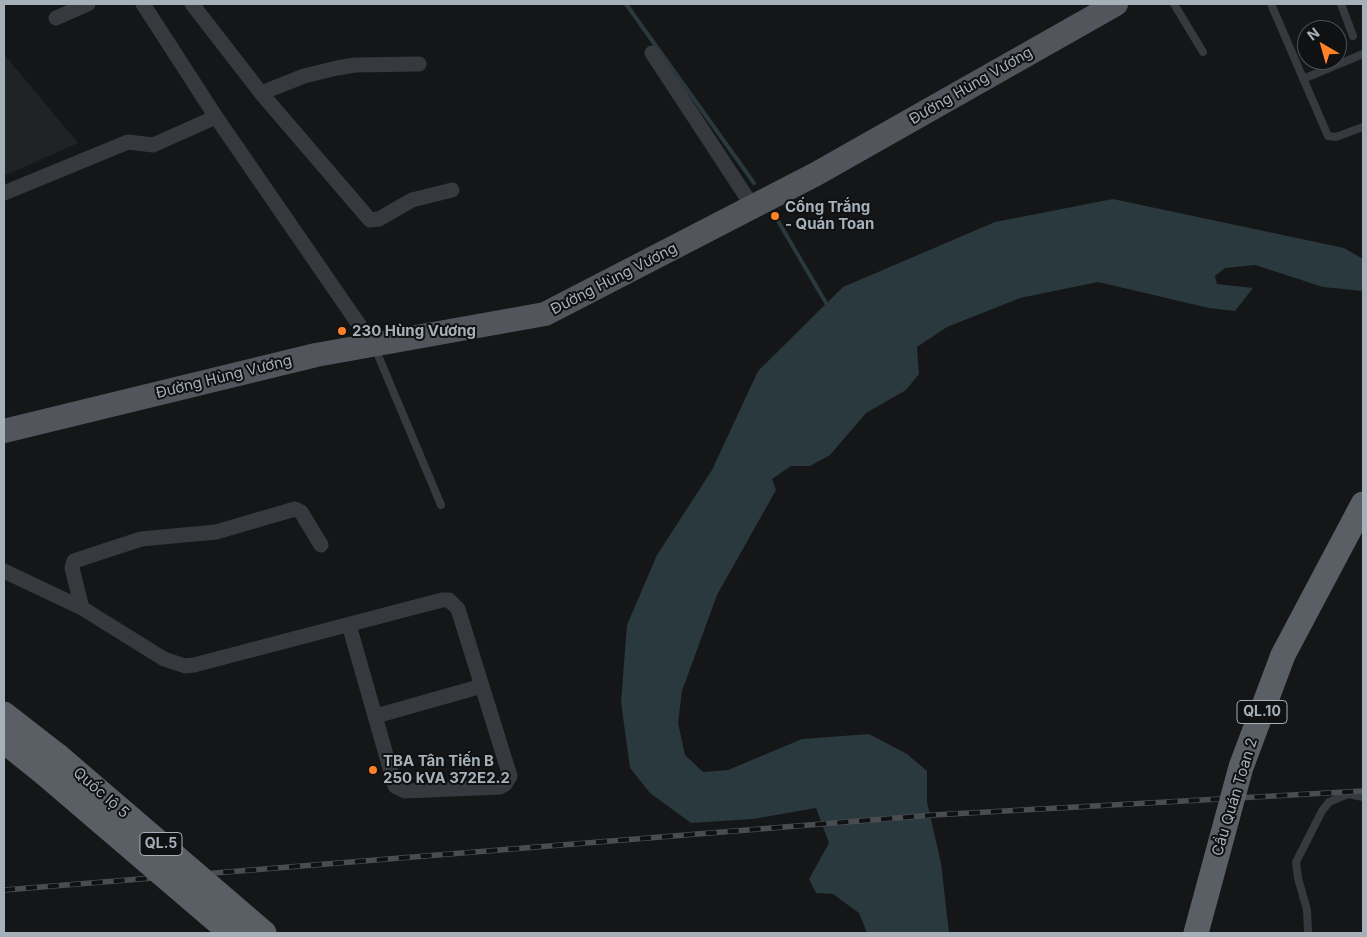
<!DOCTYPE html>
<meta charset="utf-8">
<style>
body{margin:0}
#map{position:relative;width:1367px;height:937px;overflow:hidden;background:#151618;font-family:Inter,sans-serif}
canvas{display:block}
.frame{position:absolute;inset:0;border:5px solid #a6b0b9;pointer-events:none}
.north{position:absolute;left:1297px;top:20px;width:50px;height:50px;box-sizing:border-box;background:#101113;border:1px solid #4c5155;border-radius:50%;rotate:322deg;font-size:14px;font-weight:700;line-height:20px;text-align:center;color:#a6b0b9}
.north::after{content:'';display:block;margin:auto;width:18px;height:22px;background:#ff8326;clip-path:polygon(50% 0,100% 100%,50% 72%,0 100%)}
</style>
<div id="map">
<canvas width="1367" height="937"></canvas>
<div class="frame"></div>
<div class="north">N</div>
</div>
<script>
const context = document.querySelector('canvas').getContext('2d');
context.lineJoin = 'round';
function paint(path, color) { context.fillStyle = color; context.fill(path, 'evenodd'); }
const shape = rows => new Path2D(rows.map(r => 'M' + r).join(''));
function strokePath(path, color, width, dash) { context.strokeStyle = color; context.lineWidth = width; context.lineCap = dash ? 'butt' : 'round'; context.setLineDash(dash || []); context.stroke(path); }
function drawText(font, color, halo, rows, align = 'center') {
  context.font = font + ' Inter,sans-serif'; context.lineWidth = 4; context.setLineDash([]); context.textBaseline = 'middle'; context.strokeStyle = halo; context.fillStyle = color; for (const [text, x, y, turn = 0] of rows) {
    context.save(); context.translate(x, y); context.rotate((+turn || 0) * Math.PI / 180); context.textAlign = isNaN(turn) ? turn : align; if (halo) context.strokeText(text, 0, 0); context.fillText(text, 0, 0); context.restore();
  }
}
paint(shape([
 [4,54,78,143,4,176]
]), '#212225');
paint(shape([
 [1113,199,1344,248,1363,259,1363,291,1323,287,1255,265,1225,268,1215,276,1217,284,1253,288,1235,311,1209,308,1098,282,1020,298,947,327,917,347,919,374,906,390,866,413,830,455,810,466,791,466,772,479,776,490,717,595,682,691,678,723,685,755,703,772,728,770,802,739,869,734,907,754,927,771,927,802,941,863,949,933,867,933,859,913,833,894,816,893,809,879,829,843,816,808,753,819,691,823,650,793,630,768,621,702,627,625,657,555,712,470,758,371,843,287,995,222]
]), '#2a393d');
strokePath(shape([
 [626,4,754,183],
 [778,221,829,308]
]), '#2a393d', 4);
strokePath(shape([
 [1174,4,1203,52],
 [1271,4,1328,136,1336,137,1363,127],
 [1341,4,1353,36],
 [1303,79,1363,54],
 [375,348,441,505],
 [1308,933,1307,910,1298,878,1296,862,1322,811,1329,802,1348,794,1363,797]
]), '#36393d', 8);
strokePath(shape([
 [143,4,216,117,373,345],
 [192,4,261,93,370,220,379,219,412,200,452,190],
 [56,18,88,4],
 [652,53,753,207],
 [261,93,304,76,337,68,355,65,419,64],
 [4,193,128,142,153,145,216,117],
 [4,571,82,608,164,659,185,666,194,665,442,600,449,600,458,609,510,776,505,784,500,787,405,791,395,786,349,625],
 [82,608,72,568,74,561,141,539,216,532,295,509,301,512,321,545],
 [376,716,482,686]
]), '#36393d', 15);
strokePath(shape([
 [4,431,316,355,545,314,816,174,1116,4]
]), '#52565c', 24);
strokePath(shape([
 [4,714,58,756],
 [4,741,44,773]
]), '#5a5f65', 25);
const rail = shape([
 [4,890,933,815,1363,791]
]);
strokePath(rail, '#494d52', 5.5);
strokePath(rail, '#101113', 4, [11]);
strokePath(shape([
 [58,756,264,933],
 [44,773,231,933],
 [1196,933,1241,767,1283,655,1363,504]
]), '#5a5f65', 25);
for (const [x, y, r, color] of [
 [775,216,5,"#ff8326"],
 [342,331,5,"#ff8326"],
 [373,770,5,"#ff8326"]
]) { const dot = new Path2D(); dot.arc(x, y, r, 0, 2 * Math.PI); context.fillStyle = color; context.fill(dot); strokePath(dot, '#101113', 2); }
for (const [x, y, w] of [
 [1262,712,50],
 [161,844,42]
]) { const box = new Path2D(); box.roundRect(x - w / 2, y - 11.5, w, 23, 4); context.fillStyle = '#101113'; context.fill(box); strokePath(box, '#a6b0b9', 1); }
drawText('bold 14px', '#a6b0b9', null, [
 ["QL.10",1262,712],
 ["QL.5",161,844]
]);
drawText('15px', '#a6b0b9', '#101113', [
 ["Đường Hùng Vương",971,86,-30],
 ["Đường Hùng Vương",614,279,-27],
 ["Đường Hùng Vương",224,377,-14],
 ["Quốc lộ 5",101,793,41],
 ["Cầu Quán Toan 2",1235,797,-73]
]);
drawText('bold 15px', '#a6b0b9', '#101113', [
 ["Cống Trắng",785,207],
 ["- Quán Toan",785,224],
 ["230 Hùng Vương",352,331],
 ["TBA Tân Tiến B",383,761],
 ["250 kVA 372E2.2",383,778]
], 'left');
</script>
